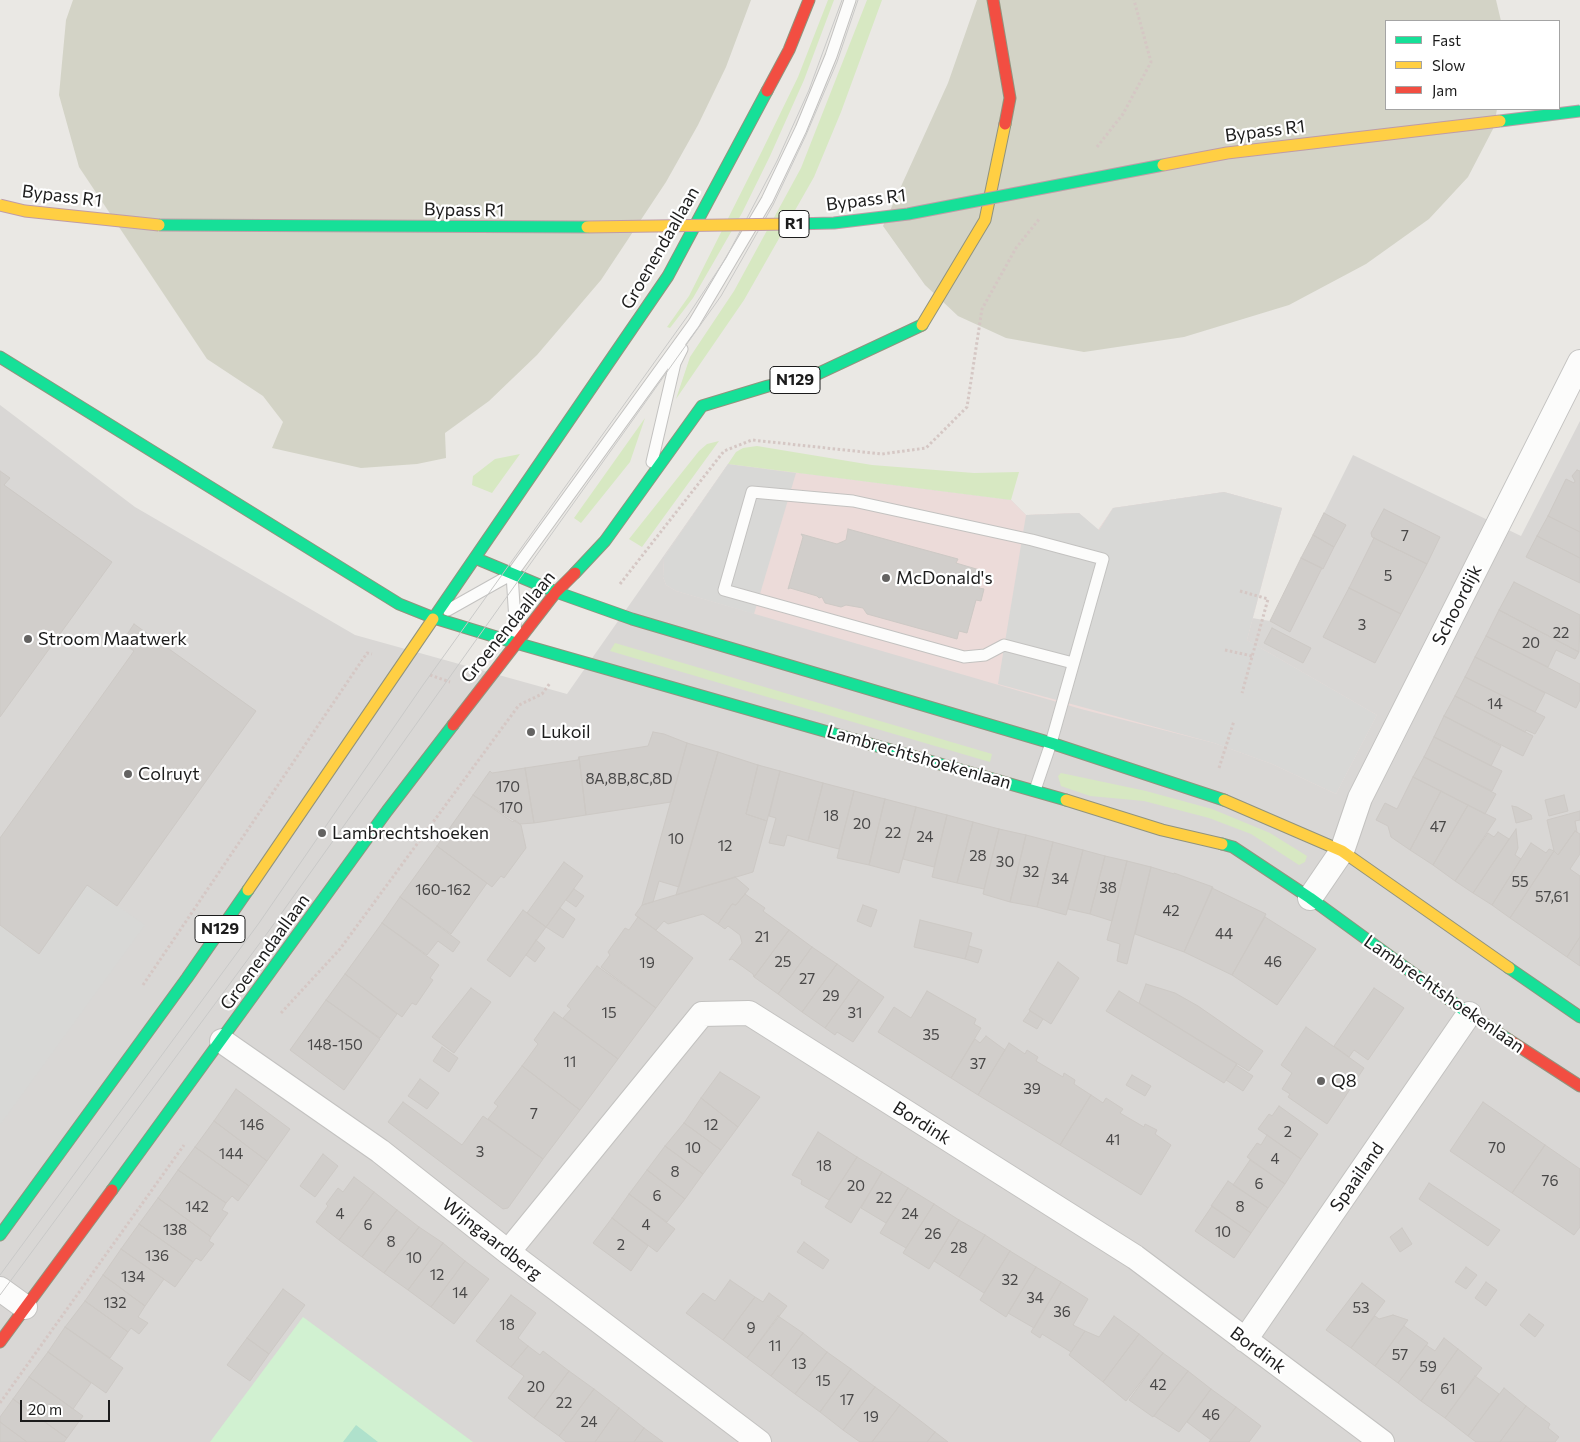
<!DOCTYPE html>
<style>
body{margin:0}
#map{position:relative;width:1580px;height:1442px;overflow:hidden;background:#eae8e4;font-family:Commissioner,sans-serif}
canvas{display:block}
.legend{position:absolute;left:1385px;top:20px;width:175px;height:90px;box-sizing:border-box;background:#fff;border:1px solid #a4a4a4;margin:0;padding:6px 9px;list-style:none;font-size:15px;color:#1c1c1c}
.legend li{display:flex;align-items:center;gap:10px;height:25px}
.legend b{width:25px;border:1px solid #a4a4a4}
.scale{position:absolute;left:20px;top:1400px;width:90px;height:22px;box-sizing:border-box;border:2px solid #1c1c1c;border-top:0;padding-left:6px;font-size:15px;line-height:18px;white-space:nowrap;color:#1c1c1c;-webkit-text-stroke:4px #fff;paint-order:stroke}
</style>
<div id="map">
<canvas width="1580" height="1442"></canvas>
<ul class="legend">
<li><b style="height:6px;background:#16e098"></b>Fast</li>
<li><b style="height:6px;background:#ffcf43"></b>Slow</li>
<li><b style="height:6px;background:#f24e42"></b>Jam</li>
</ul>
<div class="scale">20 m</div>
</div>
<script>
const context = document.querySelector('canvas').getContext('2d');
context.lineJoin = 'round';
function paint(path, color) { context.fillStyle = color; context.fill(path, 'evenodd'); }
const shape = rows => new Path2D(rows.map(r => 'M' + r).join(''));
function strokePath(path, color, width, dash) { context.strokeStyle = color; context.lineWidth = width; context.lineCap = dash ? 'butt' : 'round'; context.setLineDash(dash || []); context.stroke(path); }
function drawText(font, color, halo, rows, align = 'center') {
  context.font = font + ' Commissioner,sans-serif'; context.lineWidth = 4.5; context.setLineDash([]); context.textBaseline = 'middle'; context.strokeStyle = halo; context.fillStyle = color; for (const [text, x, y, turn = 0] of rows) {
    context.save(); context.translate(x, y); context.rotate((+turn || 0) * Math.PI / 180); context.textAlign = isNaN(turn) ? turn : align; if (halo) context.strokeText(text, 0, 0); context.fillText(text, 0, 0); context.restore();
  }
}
paint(shape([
 [0,405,135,507,355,635,567,694,728,464,1011,500,1026,515,1079,513,1098,530,1113,508,1224,492,1282,508,1252,618,1270,621,1353,455,1521,536,1580,421,1580,1442,0,1442]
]), '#d9d7d5');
paint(shape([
 [728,464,1011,500,1026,515,1079,513,1098,530,1113,508,1224,492,1282,508,1247,640,1377,715,1336,794,1272,764,1214,743,1081,709,676,591,666,585,663,577,664,557]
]), '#ecdbd9');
paint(shape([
 [728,464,796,473,754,614,676,591,666,585,663,577,664,557],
 [1224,492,1282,508,1247,640,1377,715,1336,794,1272,764,1214,743,998,684,1026,515,1079,513,1099,530,1113,508],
 [87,885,145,925,0,1125,0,925,39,954]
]), '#d8d8d6');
paint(shape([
 [73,0,751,0,726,67,698,125,666,182,601,280,537,355,489,401,445,433,446,458,417,464,361,468,272,448,283,422,263,396,207,359,79,167,59,95,66,20],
 [977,0,1496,0,1501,21,1386,21,1386,109,1497,109,1494,127,1468,177,1429,219,1366,264,1289,305,1184,337,1084,352,1006,338,958,316,925,285,883,226,948,83]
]), '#d3d3c6');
paint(shape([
 [828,0,834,0,804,80,770,156,742,213,693,298,670,328,667,327,689,296,762,151,798,77],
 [867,0,882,0,841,112,814,177,744,300,676,399,690,357,734,291,801,168],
 [645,418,630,462,581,523,574,518],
 [719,441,642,547,629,539,699,451,707,444],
 [757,446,872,465,974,473,1019,472,1011,500,728,464,736,452,743,448],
 [520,454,492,493,472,485,473,476,495,459],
 [615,643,992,754,990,762,610,651],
 [1061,773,1146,791,1212,809,1270,833,1307,856,1305,862,1299,865,1251,834,1209,818,1144,801,1090,796,1061,786,1058,776]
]), '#d7e8c2');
paint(shape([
 [303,1317,473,1442,210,1442]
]), '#d1f1d1');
paint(shape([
 [356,1425,378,1442,343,1442]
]), '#afe1cc');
const building = shape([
 [1577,470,1580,471,1580,532,1548,516,1566,479,1574,483,1575,481,1572,476,1577,470],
 [0,471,10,478,4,485,112,562,0,717,0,471],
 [1384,509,1440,537,1427,564,1372,537,1371,533,1384,509],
 [1324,513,1346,525,1334,547,1313,535,1324,513],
 [1548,516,1580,532,1580,558,1537,536,1548,516],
 [848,529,958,559,956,563,983,571,979,588,984,589,981,601,976,600,967,633,959,631,957,639,867,614,863,608,846,605,841,607,825,603,822,597,819,598,817,596,790,588,788,589,803,537,801,534,837,544,846,540,848,529],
 [1313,535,1334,547,1323,569,1301,558,1313,535],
 [1537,536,1580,558,1580,583,1526,557,1537,536],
 [1374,538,1427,564,1401,614,1349,588,1374,538],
 [1301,558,1322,568,1290,632,1270,621,1301,558],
 [1514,582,1580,615,1579,652,1499,610,1514,582],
 [1349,588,1401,614,1375,663,1323,637,1349,588],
 [1499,610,1579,652,1575,659,1556,650,1548,667,1486,636,1499,610],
 [134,624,256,711,117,906,87,885,39,954,0,925,0,838,134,651,122,642,134,624],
 [1272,628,1311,648,1303,663,1264,643,1272,628],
 [1486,636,1580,684,1580,700,1576,708,1475,657,1486,636],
 [1475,657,1545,693,1535,712,1465,677,1475,657],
 [1465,677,1545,717,1535,734,1526,730,1525,732,1455,696,1465,677],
 [1455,696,1533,736,1523,756,1444,716,1455,696],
 [1444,716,1501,746,1491,766,1434,737,1444,716],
 [653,732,664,734,687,743,671,802,586,815,579,757,648,746,653,732],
 [1434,737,1502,771,1492,791,1424,757,1434,737],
 [687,743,718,752,679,887,659,881,653,902,642,905,687,743],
 [718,752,758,765,746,814,767,821,753,872,676,895,718,752],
 [579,757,586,815,534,823,525,768,578,760,579,757],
 [1424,757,1496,794,1485,814,1413,777,1424,757],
 [758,765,780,771,767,821,746,814,758,765],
 [525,768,534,823,520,824,515,820,513,822,473,795,490,771,492,773,525,768],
 [780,771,823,783,808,841,787,835,784,846,769,843,776,818,769,816,780,771],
 [1413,777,1441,791,1410,850,1391,837,1388,826,1376,820,1385,803,1397,809,1413,777],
 [823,783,854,791,839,849,808,841,823,783],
 [854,791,885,799,869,865,837,858,854,791],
 [1441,791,1468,805,1433,865,1410,850,1441,791],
 [473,795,521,825,526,848,504,878,501,876,492,887,437,846,473,795],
 [1564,795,1568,811,1549,816,1545,800,1564,795],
 [885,799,916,807,899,873,869,865,885,799],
 [1468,805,1496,819,1455,881,1433,865,1468,805],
 [1512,806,1517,807,1531,815,1532,819,1516,823,1512,806],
 [916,807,947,815,934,867,903,859,916,807],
 [1580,811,1580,820,1575,821,1577,832,1575,831,1558,855,1554,851,1547,820,1580,811],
 [947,815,973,822,957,883,932,877,947,815],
 [973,822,999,829,984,889,957,883,973,822],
 [999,829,1026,835,1010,902,983,894,999,829],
 [1516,829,1518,848,1515,855,1521,859,1492,905,1473,893,1516,829],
 [1575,831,1580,834,1580,854,1570,869,1580,876,1580,937,1567,957,1510,918,1554,851,1558,855,1575,831],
 [1498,832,1509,839,1473,893,1455,881,1488,833,1494,837,1498,832],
 [1026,835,1053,842,1037,907,1010,902,1026,835],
 [1053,842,1083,850,1066,915,1037,907,1053,842],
 [1531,843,1546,853,1549,849,1554,851,1510,918,1492,905,1531,843],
 [437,846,487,883,451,934,400,897,437,846],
 [1083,850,1105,856,1090,914,1068,909,1083,850],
 [1105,856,1127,861,1112,921,1090,914,1105,856],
 [1127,861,1151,867,1127,964,1117,961,1120,944,1107,940,1127,861],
 [564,862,583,876,546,927,527,913,564,862],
 [1151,867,1174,874,1174,873,1213,887,1184,952,1135,934,1151,867],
 [735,877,749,889,736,905,732,904,718,924,703,914,668,924,664,921,656,930,635,915,642,905,735,877],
 [1212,888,1266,914,1232,975,1184,952,1212,888],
 [574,889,584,896,576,907,566,900,574,889],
 [745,894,765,908,763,911,789,930,754,977,753,974,732,959,729,960,742,943,740,935,728,926,725,929,718,924,732,904,736,905,745,894],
 [400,897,460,942,453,952,438,941,427,955,382,923,400,897],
 [863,905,877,910,871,927,857,921,863,905],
 [560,908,575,919,563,938,546,927,560,908],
 [523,910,546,927,510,977,487,960,523,910],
 [638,917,693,958,656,1008,601,967,610,955,608,952,625,928,629,930,638,917],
 [1265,917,1316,949,1277,1005,1232,975,1265,917],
 [920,920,972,933,965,959,914,947,920,920],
 [382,923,439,965,430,978,433,980,416,1005,412,1003,402,1017,345,974,382,923],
 [789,930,812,947,778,994,754,977,789,930],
 [1580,937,1580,966,1567,957,1580,937],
 [536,940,545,948,535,962,526,955,536,940],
 [969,946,982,950,978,963,965,959,969,946],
 [812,947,837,964,802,1012,778,994,812,947],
 [1058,962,1079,978,1051,1024,1029,1010,1058,962],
 [837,964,859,980,825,1028,802,1012,837,964],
 [597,966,656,1008,618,1059,563,1018,571,1009,567,1006,597,966],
 [345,974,397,1014,380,1038,326,1000,345,974],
 [859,980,884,997,853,1042,837,1032,835,1035,825,1028,859,980],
 [1146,984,1175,993,1198,1006,1263,1051,1249,1071,1139,1003,1146,984],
 [471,988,491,1002,454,1053,432,1037,471,988],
 [1374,988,1404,1008,1368,1060,1354,1050,1349,1057,1334,1046,1374,988],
 [927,991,976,1019,974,1024,981,1028,951,1078,878,1032,894,1007,911,1018,927,991],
 [1119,991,1237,1064,1224,1083,1106,1011,1119,991],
 [326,1000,380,1039,344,1090,290,1050,326,1000],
 [1030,1011,1043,1019,1037,1029,1023,1021,1030,1011],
 [554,1012,618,1059,580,1110,522,1066,538,1044,534,1040,554,1012],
 [1306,1027,1364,1068,1327,1124,1288,1097,1290,1094,1282,1089,1292,1073,1281,1065,1306,1027],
 [986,1036,1005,1050,978,1095,951,1078,975,1039,980,1043,986,1036],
 [1009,1043,1025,1054,1027,1050,1038,1057,1036,1061,1063,1077,1064,1073,1075,1080,1074,1084,1091,1095,1060,1145,978,1095,1009,1043],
 [442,1047,458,1058,449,1072,433,1061,442,1047],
 [1236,1065,1253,1076,1243,1091,1226,1080,1236,1065],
 [522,1066,580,1110,543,1159,488,1119,498,1106,494,1103,522,1066],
 [720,1072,760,1097,738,1127,701,1098,720,1072],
 [1132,1075,1151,1086,1145,1096,1126,1085,1132,1075],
 [420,1079,439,1093,427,1109,408,1096,420,1079],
 [236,1089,290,1129,267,1161,214,1121,236,1089],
 [1091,1095,1103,1103,1106,1098,1123,1109,1120,1113,1144,1127,1145,1124,1157,1130,1155,1134,1171,1145,1141,1195,1060,1145,1091,1095],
 [701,1098,738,1127,721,1150,684,1123,701,1098],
 [403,1102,462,1145,483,1116,543,1159,508,1208,503,1209,388,1122,403,1102],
 [1483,1102,1545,1145,1512,1193,1450,1151,1483,1102],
 [1279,1106,1318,1134,1301,1159,1258,1129,1269,1114,1272,1116,1279,1106],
 [214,1121,267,1161,249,1186,195,1147,214,1121],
 [684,1123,721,1150,703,1174,665,1146,684,1123],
 [818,1132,857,1157,829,1200,801,1184,802,1180,792,1175,818,1132],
 [1267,1135,1301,1159,1285,1184,1247,1157,1257,1143,1261,1145,1267,1135],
 [1545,1145,1580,1169,1580,1227,1574,1235,1512,1193,1545,1145],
 [665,1146,703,1174,685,1199,647,1170,665,1146],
 [195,1147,249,1186,238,1201,232,1196,226,1203,178,1170,195,1147],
 [323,1154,338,1166,315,1197,300,1186,323,1154],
 [857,1157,882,1172,851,1223,825,1207,857,1157],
 [1250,1160,1285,1184,1268,1208,1233,1185,1250,1160],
 [178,1170,226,1203,222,1210,228,1213,211,1237,158,1198,178,1170],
 [647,1170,685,1199,667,1222,629,1194,647,1170],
 [882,1172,908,1188,886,1223,861,1208,882,1172],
 [354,1177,374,1192,339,1240,316,1222,328,1206,326,1204,338,1188,343,1192,354,1177],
 [1228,1181,1268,1208,1251,1233,1211,1206,1228,1181],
 [1429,1183,1500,1230,1488,1246,1419,1199,1429,1183],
 [908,1188,934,1204,906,1248,880,1233,908,1188],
 [374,1192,397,1210,362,1257,339,1240,374,1192],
 [629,1194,675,1229,657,1252,612,1218,629,1194],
 [158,1198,211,1237,209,1241,214,1244,201,1261,196,1258,193,1262,139,1224,158,1198],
 [934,1204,959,1220,929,1269,903,1253,934,1204],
 [1212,1206,1251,1233,1234,1258,1195,1231,1212,1206],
 [397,1210,419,1227,384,1273,362,1257,397,1210],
 [612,1218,648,1246,631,1271,593,1243,612,1218],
 [959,1220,985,1235,959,1277,934,1261,959,1220],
 [139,1224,193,1262,175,1287,121,1249,139,1224],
 [419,1227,443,1243,408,1290,384,1273,419,1227],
 [1402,1228,1412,1244,1400,1252,1390,1237,1402,1228],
 [985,1235,1010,1251,984,1293,959,1277,985,1235],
 [804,1242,829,1260,823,1269,797,1252,804,1242],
 [443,1243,465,1261,431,1307,408,1290,443,1243],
 [121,1249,164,1279,145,1306,103,1275,121,1249],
 [1010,1251,1036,1267,1006,1317,980,1300,1010,1251],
 [465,1261,489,1279,454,1324,431,1307,465,1261],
 [1036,1267,1061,1282,1034,1328,1008,1313,1036,1267],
 [1466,1267,1477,1275,1466,1289,1455,1282,1466,1267],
 [103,1275,145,1306,138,1317,148,1323,139,1334,131,1328,128,1332,85,1301,103,1275],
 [730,1280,755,1297,723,1340,686,1313,703,1293,715,1301,730,1280],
 [1061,1282,1088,1299,1073,1325,1085,1331,1071,1352,1042,1334,1040,1338,1031,1332,1061,1282],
 [1486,1282,1497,1290,1486,1306,1475,1298,1486,1282],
 [1362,1283,1385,1301,1351,1348,1326,1330,1362,1283],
 [283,1289,305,1305,269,1354,247,1338,283,1289],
 [769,1293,787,1306,747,1358,723,1340,755,1297,763,1302,769,1293],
 [511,1295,536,1313,518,1338,528,1346,511,1367,476,1341,511,1295],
 [85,1301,128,1332,110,1358,65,1327,85,1301],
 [1529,1314,1544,1325,1535,1337,1520,1325,1529,1314],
 [1393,1315,1408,1320,1375,1366,1351,1348,1375,1316,1379,1319,1393,1315],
 [778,1316,803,1333,771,1376,747,1358,778,1316],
 [1114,1316,1139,1334,1103,1382,1069,1355,1085,1331,1099,1337,1114,1316],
 [1404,1326,1428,1343,1398,1383,1375,1366,1404,1326],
 [65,1327,123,1368,106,1393,48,1352,65,1327],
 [803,1333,827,1352,795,1394,771,1376,803,1333],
 [1139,1334,1163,1353,1126,1401,1103,1382,1139,1334],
 [247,1338,269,1354,250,1381,227,1365,247,1338],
 [1444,1338,1458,1349,1421,1401,1398,1383,1426,1345,1435,1351,1444,1338],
 [528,1346,540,1355,543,1351,569,1371,534,1418,508,1398,524,1376,511,1367,528,1346],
 [1458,1349,1482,1368,1445,1418,1421,1401,1458,1349],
 [48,1352,91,1383,73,1409,29,1377,48,1352],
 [827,1352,851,1369,820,1412,795,1394,827,1352],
 [1163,1353,1188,1371,1153,1417,1129,1400,1163,1353],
 [851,1369,875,1387,843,1430,820,1412,851,1369],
 [569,1371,594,1389,559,1436,534,1418,569,1371],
 [1188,1371,1211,1389,1179,1432,1154,1416,1188,1371],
 [1475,1376,1499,1394,1468,1436,1445,1418,1475,1376],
 [29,1377,83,1416,67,1438,13,1399,29,1377],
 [875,1387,900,1405,872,1442,860,1442,843,1430,875,1387],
 [1504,1388,1526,1406,1500,1442,1476,1442,1468,1436,1504,1388],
 [594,1389,619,1408,595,1442,566,1442,559,1436,594,1389],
 [1211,1389,1236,1407,1211,1440,1187,1422,1211,1389],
 [13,1399,67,1438,64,1442,27,1442,0,1422,0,1417,13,1399],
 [900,1405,935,1432,927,1442,872,1442,900,1405],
 [1526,1406,1550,1424,1548,1428,1559,1437,1555,1442,1500,1442,1526,1406],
 [1236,1407,1261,1426,1249,1442,1209,1442,1236,1407],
 [619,1408,644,1428,634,1442,595,1442,619,1408],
 [0,1422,27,1442,0,1442,0,1422],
 [644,1428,663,1442,634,1442,644,1428],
 [935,1432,948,1442,927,1442,935,1432]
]);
paint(building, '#d1cecb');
strokePath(building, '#cdc9c5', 1);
const lane = shape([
 [652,462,675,363,682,349],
 [512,574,516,637],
 [448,610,512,574,694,323,767,200,801,129,831,56,850,0],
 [1035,790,1051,743,1103,559,1032,540,853,501,752,492,724,590,964,657,985,655,1004,645,1073,663]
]);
const street = shape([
 [1310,898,1342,851,1360,798,1580,362],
 [222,1041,380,1151,508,1252,759,1442],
 [508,1252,702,1014,749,1013,1135,1257,1382,1442],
 [0,1289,25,1307],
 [1245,1340,1469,1014]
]);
const fast = shape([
 [0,357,399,604,434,618],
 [475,558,556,592],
 [575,573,605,541,702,406,768,386,813,376,922,325],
 [556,592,632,619,1051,743,1224,800],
 [434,618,516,643],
 [433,619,668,276,767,91],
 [516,643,1066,800],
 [1222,844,1233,847,1310,898,1469,1014,1509,1040],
 [1509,968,1580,1017],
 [112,1190,387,811,453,725],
 [0,1235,187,978,248,890]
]);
const slow = shape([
 [922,325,985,220,1005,124],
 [1066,800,1162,830,1222,844],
 [1224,800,1342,851,1509,968],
 [248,890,433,619]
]);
const jam = shape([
 [993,0,1010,98,1005,124],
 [767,91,789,50,809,0],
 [453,725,556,592,575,573],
 [1509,1040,1580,1086],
 [0,1342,112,1190]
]);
strokePath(lane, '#c3c2c0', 13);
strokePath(street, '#c3c2c0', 26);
strokePath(fast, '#91937d', 13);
strokePath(slow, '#91937d', 13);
strokePath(jam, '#91937d', 13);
strokePath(shape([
 [1097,147,1123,114,1151,62,1134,0],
 [620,584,724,451,752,440,882,454,926,448,967,407,982,309,1016,248,1040,218],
 [1240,591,1268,599,1242,693],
 [1225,650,1252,656],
 [430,675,450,682],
 [1219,768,1234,721],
 [143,985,367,653,372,654],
 [281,1013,340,949,519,705,542,694,550,683],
 [0,1403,184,1145]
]), '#d5c7c4', 3, [2.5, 2.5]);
strokePath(lane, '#fcfcfb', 11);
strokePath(street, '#fcfcfb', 24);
strokePath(fast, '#16e098', 11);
strokePath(slow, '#ffcf43', 11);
strokePath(jam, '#f24e42', 11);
strokePath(shape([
 [0,1275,259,923,423,685,689,314,726,258,777,161,809,90,842,0],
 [0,1295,271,928,721,296,773,205,806,135,837,62,858,0]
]), '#c9c9c8', 1);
const fastBridge = shape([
 [1500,121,1580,111],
 [792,224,834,223,908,214,1163,165],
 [159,225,587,227]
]);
const slowBridge = shape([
 [1163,165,1227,153,1500,121],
 [0,205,25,211,159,225],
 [587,227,792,224]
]);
strokePath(fastBridge, '#bf9ca6', 13, []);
strokePath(slowBridge, '#bf9ca6', 13, []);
strokePath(fastBridge, '#16e098', 11);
strokePath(slowBridge, '#ffcf43', 11);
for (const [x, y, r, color] of [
 [886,578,5,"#646362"],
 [28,639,5,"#646362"],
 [531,732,5,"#646362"],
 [128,774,5,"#646362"],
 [322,833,5,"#646362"],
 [1321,1081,5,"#646362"]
]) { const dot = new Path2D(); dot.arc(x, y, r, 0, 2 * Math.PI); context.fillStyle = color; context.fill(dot); strokePath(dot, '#fff', 2); }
drawText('15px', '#494848', null, [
 ["7",1405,536],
 ["5",1388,576],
 ["3",1362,625],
 ["22",1561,633],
 ["20",1531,643],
 ["14",1495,704],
 ["8A,8B,8C,8D",629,779],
 ["170",508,787],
 ["170",511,808],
 ["18",831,816],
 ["20",862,824],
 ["47",1438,827],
 ["22",893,833],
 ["24",925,837],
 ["10",676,839],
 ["12",725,846],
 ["28",978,856],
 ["30",1005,862],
 ["32",1031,872],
 ["34",1060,879],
 ["55",1520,882],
 ["38",1108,888],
 ["160-162",443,890],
 ["57,61",1552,897],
 ["42",1171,911],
 ["44",1224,934],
 ["21",762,937],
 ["25",783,962],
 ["46",1273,962],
 ["19",647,963],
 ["27",807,979],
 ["29",831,996],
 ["15",609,1013],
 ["31",855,1013],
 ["35",931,1035],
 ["148-150",335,1045],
 ["11",570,1062],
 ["37",978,1064],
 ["39",1032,1089],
 ["7",534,1114],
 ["146",252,1125],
 ["12",711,1125],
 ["2",1288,1132],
 ["41",1113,1140],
 ["10",693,1148],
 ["70",1497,1148],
 ["3",480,1152],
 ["144",231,1154],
 ["4",1275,1159],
 ["18",824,1166],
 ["8",675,1172],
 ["76",1550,1181],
 ["6",1259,1184],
 ["20",856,1186],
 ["6",657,1196],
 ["22",884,1198],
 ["142",197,1207],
 ["8",1240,1207],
 ["4",340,1214],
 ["24",910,1214],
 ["6",368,1225],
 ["4",646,1225],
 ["138",175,1230],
 ["10",1223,1232],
 ["26",933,1234],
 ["8",391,1242],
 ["2",621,1245],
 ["28",959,1248],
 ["136",157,1256],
 ["10",414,1258],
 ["12",437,1275],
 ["134",133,1277],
 ["32",1010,1280],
 ["14",460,1293],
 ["34",1035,1298],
 ["132",115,1303],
 ["53",1361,1308],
 ["36",1062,1312],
 ["18",507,1325],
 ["9",751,1328],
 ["11",775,1346],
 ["57",1400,1355],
 ["13",799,1364],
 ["59",1428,1367],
 ["15",823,1381],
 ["42",1158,1385],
 ["20",536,1387],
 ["61",1448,1389],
 ["17",847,1400],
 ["22",564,1403],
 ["46",1211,1415],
 ["19",871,1417],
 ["24",589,1422]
]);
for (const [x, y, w] of [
 [794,224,30],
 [795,380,50],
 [220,929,50]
]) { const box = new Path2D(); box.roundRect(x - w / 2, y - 13.5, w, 27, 4); context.fillStyle = '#fff'; context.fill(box); strokePath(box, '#1c1c1c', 1); }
drawText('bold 16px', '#1c1c1c', null, [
 ["R1",794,224],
 ["N129",795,380],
 ["N129",220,929]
]);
drawText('18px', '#1c1c1c', '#fff', [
 ["Bypass R1",1265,131,-7],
 ["Bypass R1",62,196,7],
 ["Bypass R1",866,200,-7],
 ["Bypass R1",464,210,1],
 ["Groenendaallaan",660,248,-60],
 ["Schoordijk",1457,605,-63],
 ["Groenendaallaan",508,627,-51],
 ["Lambrechtshoekenlaan",919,757,16],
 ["Groenendaallaan",265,952,-54],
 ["Lambrechtshoekenlaan",1444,994,35],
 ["Bordink",922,1123,32],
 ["Spaailand",1357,1177,-55],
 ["Wijngaardberg",492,1239,38],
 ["Bordink",1258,1350,37]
]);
drawText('18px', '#1c1c1c', '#fff', [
 ["McDonald's",896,578],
 ["Stroom Maatwerk",38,639],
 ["Lukoil",541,732],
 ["Colruyt",138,774],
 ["Lambrechtshoeken",332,833],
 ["Q8",1331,1081]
], 'left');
</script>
